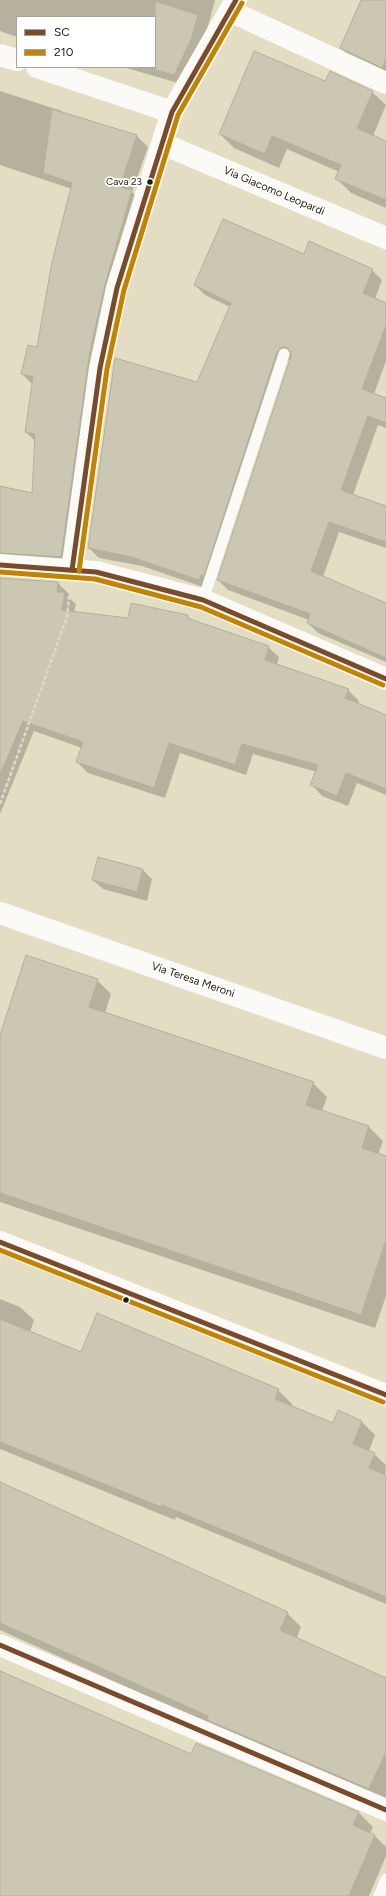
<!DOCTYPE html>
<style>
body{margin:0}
#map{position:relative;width:386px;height:1896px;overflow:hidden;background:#e3dec3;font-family:Figtree,sans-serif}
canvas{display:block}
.legend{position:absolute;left:16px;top:16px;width:140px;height:52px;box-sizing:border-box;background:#fff;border:1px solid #a5a49d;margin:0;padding:5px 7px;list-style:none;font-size:12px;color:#1f1b09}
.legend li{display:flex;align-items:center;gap:8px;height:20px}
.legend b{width:20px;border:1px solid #a5a49d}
</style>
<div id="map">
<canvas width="386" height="1896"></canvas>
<ul class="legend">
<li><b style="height:5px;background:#7a4b2a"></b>SC</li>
<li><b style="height:5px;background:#c18302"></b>210</li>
</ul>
</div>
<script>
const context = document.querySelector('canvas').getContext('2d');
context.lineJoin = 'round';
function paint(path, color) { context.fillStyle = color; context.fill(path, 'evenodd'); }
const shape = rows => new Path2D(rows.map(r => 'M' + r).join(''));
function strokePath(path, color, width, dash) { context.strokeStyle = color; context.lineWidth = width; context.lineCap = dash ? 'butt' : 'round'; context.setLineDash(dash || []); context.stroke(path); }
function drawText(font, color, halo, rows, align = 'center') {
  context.font = font + ' Figtree,sans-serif'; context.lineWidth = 3.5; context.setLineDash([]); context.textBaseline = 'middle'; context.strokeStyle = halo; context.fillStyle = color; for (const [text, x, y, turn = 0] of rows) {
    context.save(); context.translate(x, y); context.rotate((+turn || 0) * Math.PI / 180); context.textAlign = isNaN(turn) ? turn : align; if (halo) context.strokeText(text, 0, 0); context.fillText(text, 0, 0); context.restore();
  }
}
paint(shape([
 [0,0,215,0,201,52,185,85,123,67,155,67,155,17,17,17,17,37,0,31],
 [362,0,386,0,386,74,351,58,341,48],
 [326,82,372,92,386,105,373,136,386,142,386,208,351,193,337,179,339,172,287,149,279,168,234,148,220,134],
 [0,91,62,111,64,114,137,136,148,147,132,192,142,202,72,567,0,570,0,488,33,495,35,441,26,432,33,385,22,374,38,348,72,189,0,165],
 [304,255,372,270,382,280,375,299,386,304,386,361,374,394,386,399,386,428,378,425,353,495,386,507,386,548,339,532,323,577,386,604,386,662,318,633,308,623,309,620,228,590,218,580,291,356,287,362,209,589,142,566,99,558,89,548,197,383,230,307,205,295,195,285],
 [0,579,58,583,69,594,68,597,76,604,74,612,129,619,187,616,193,621,268,647,279,657,277,666,348,690,359,701,358,704,386,744,386,795,357,783,348,806,322,796,312,785,317,772,253,754,246,775,180,753,165,798,88,773,77,762,82,748,34,731,0,814],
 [143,870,152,879,147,901,103,889,93,880],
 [97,980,111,994,105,1013,313,1083,327,1097,322,1111,369,1127,383,1141,378,1155,386,1157,386,1296,375,1328,0,1202,0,1038],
 [0,1299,20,1307,34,1320,30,1332,82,1353,278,1390,292,1404,291,1406,334,1424,361,1421,375,1435,369,1451,374,1454,386,1465,385,1475,386,1476,386,1604,176,1517,175,1520,0,1449],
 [0,1488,287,1613,301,1627,296,1639,386,1680,386,1797,384,1803,0,1630],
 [0,1672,192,1756,197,1744,359,1813,373,1827,370,1833,375,1836,386,1847,386,1856,369,1896,0,1896]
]), '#0003');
const building = shape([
 [361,0,386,0,386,59,382,68,340,48,361,0],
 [155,1,198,15,191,40,174,75,155,70,155,1],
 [254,51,325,81,330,71,373,91,357,128,386,141,386,200,335,179,341,165,272,136,265,154,219,134,254,51],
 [52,109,137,135,120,187,132,190,105,285,90,351,61,557,0,553,0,486,32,493,35,434,25,432,33,377,21,374,28,345,37,347,52,262,72,183,43,173,52,109],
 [223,219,304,254,309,241,373,269,363,293,386,303,386,325,362,389,386,398,386,423,368,416,341,490,386,506,386,542,329,522,311,571,386,603,386,658,307,623,310,614,217,580,291,356,291,352,287,348,282,347,277,352,204,576,201,575,199,580,131,557,88,548,115,358,197,382,231,303,194,285,223,219],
 [0,578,58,582,57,592,65,592,62,610,128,618,131,603,188,615,187,618,269,646,265,660,349,689,345,698,386,715,386,789,346,773,337,796,310,785,318,765,242,744,235,765,169,743,154,788,76,762,83,742,23,721,0,775,0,578],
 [98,857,143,869,137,892,92,880,98,857],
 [26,955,98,979,89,1007,314,1082,306,1105,369,1126,362,1148,386,1156,386,1240,361,1315,0,1193,0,1035,26,955],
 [97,1313,279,1389,275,1399,333,1423,338,1410,362,1421,353,1444,375,1453,369,1468,386,1475,386,1597,162,1505,161,1507,0,1442,0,1319,81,1352,97,1313],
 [0,1482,288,1612,280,1630,386,1678,386,1752,369,1789,207,1720,208,1716,0,1623,0,1482],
 [0,1671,191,1754,196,1743,359,1812,353,1825,375,1835,349,1896,0,1896,0,1671]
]);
paint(building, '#cbc7b2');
strokePath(building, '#b2af9a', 1);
strokePath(shape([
 [0,804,67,617,69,597]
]), '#dbdad1', 2.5, [4, 2]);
strokePath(shape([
 [203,600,284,354],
 [379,1896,386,1879]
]), '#fbfaf6', 11);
strokePath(shape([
 [230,11,386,83],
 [0,55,17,60],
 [37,67,172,112],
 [0,913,386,1048],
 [0,1645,386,1810]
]), '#fbfaf6', 22);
strokePath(shape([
 [163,144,386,238],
 [0,565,96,572,203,600,386,679],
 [72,570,100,368,117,288,172,112,236,0],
 [0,1242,386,1395]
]), '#fbfaf6', 22);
strokePath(shape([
 [0,565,96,572,203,600,386,679],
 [72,570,100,368,117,288,172,112,236,0],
 [0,1242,386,1395],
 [0,1645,386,1810]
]), '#7a4b2a', 5);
strokePath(shape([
 [79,571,107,369,124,290,178,115,242,3],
 [0,572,95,579,201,607,383,685],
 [0,1250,383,1402]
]), '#c18302', 5);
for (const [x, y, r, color] of [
 [150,182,3.5,"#1f1b09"],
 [126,1300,3.5,"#1f1b09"]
]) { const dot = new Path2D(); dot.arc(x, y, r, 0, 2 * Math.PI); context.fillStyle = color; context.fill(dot); strokePath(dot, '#fff', 1.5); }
drawText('10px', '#1f1b09', '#fff', [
 ["Cava 23",142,182]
], 'right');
drawText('11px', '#1f1b09', '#fff', [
 ["Via Giacomo Leopardi",274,191,23],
 ["Via Teresa Meroni",193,980,19]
]);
</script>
